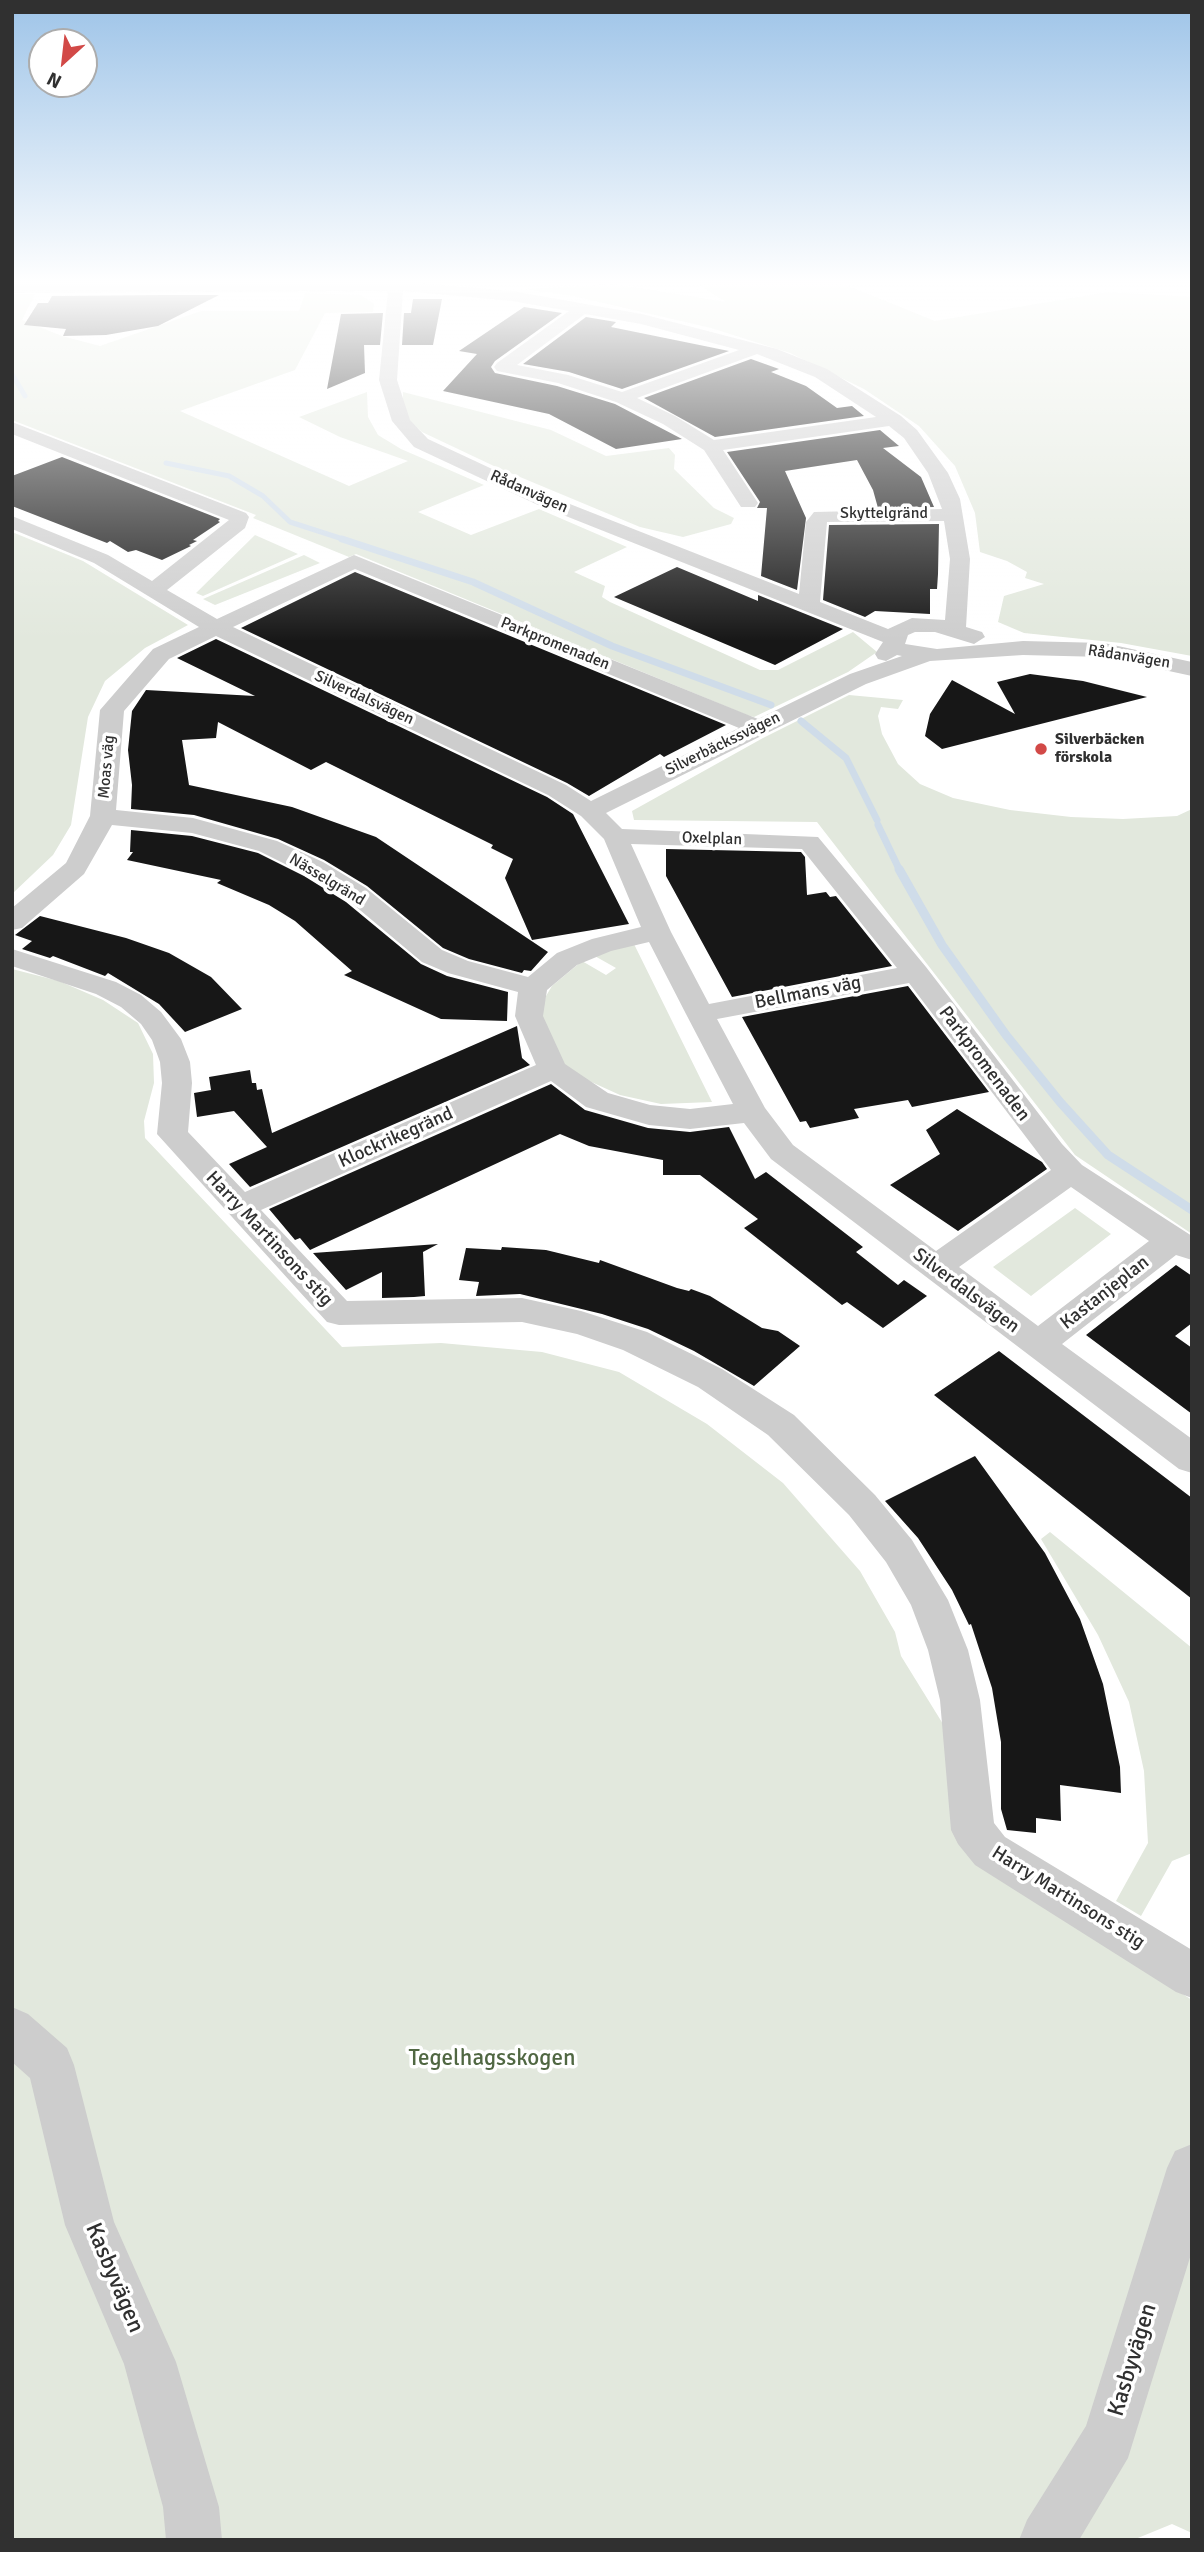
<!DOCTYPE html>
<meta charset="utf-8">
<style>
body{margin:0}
#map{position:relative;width:1204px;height:2552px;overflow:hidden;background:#fff;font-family:Signika,sans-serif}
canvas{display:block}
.frame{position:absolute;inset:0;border:14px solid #303030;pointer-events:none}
.north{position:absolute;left:28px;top:28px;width:70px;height:70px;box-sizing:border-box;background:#fff;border:2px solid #acacac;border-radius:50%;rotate:207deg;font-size:19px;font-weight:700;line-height:28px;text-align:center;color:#303030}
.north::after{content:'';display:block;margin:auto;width:24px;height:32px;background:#d24947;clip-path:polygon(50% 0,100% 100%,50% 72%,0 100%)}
</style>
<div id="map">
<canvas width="1204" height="2552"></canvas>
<div class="frame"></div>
<div class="north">N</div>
</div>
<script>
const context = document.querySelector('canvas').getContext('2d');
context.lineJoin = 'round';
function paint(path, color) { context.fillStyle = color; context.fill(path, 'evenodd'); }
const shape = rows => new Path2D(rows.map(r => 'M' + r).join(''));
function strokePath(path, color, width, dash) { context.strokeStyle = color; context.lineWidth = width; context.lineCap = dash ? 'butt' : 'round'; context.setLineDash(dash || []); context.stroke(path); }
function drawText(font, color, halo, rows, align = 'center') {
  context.font = font + ' Signika,sans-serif'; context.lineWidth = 7; context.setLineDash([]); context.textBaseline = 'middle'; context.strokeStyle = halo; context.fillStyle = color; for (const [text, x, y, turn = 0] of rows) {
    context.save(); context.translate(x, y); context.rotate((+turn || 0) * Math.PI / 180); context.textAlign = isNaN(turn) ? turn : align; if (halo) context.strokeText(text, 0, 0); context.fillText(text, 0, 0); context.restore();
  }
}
paint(shape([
 [696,283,841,283,935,321,1108,292,1192,297,1192,656,1121,643,1024,633,998,622,1004,596,1044,584,1025,578,1027,572,1007,561,980,552,975,513,955,466,919,426,864,389,790,353,711,328,573,296,524,289,615,284,726,302],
 [305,293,361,295,374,304,373,312,325,313,295,370,180,411,349,486,408,461,340,437,299,417,367,392,368,417,378,435,401,449,484,485,418,512,471,535,539,509,627,547,574,572,605,586,602,597,610,602,760,670,778,670,853,632,877,652,848,672,754,717,747,715,356,554,349,557,253,518,256,515,12,420,12,294,35,294,22,320,62,336,100,346,201,311,299,311],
 [403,392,551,430,606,456,669,448,675,455,674,469,714,508,734,518,731,524,683,537,640,527,496,467,422,432,403,415],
 [12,532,83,561,188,625,145,648,105,681,88,717,71,825,53,855,12,894],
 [255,535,298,554,203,596,196,593],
 [304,555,320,563,215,605,203,599],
 [849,695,903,700,898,709,881,707,878,716,882,734,898,764,920,784,953,798,1010,810,1071,817,1123,819,1177,816,1192,809,1192,1234,1075,1155,817,822,634,820,632,811,763,738],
 [633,942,712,1102,661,1104,620,1095,587,1080,556,1059,540,1021,546,996,552,986,582,961,606,975,616,968,593,955],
 [12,969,59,981,103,1000,138,1023,153,1054,154,1083,144,1121,145,1138,342,1347,441,1343,542,1352,619,1372,707,1424,783,1483,860,1571,895,1632,901,1656,943,1724,970,1856,1192,2000,1192,2533,1172,2524,1133,2540,12,2540],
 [1075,1208,1111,1234,1031,1296,993,1267],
 [1050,1532,1192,1648,1192,1853,1172,1861,1141,1916,1116,1901,1148,1843,1144,1771,1129,1702,1098,1635,1041,1539]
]), '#e2e8dd');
strokePath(shape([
 [12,374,25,396],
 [166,463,229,476,263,496,290,522,349,541]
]), '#cfdce9', 5);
strokePath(shape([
 [342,539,473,582,612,646,771,705],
 [801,721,846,758,877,820],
 [878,825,900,871]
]), '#cfdce9', 7);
strokePath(shape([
 [899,869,942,945,1006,1035,1060,1102,1108,1155,1192,1210]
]), '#cfdce9', 9);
paint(shape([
 [164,295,219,295,158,326,106,335,63,336,66,329,24,325,38,303,48,303,52,296],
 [413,299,442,299,433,345,402,345,404,313,411,313],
 [524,307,562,313,495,361,491,367,495,373,557,386,615,404,682,439,616,449,549,414,443,391,477,354,459,351],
 [383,313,380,345,364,345,365,373,327,389,341,314],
 [586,317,616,322,611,327,729,351,622,389,569,372,523,364],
 [751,359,779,369,771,372,806,386,837,408,852,406,864,416,715,437,644,398],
 [880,430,899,446,883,448,921,477,934,507,878,508,873,490,857,460,785,471,806,518,797,590,761,576,767,508,757,508,760,502,727,452],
 [62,457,220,519,218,521,220,522,193,540,197,541,189,545,191,546,162,560,136,550,128,552,110,541,107,543,12,506,12,476],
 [939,524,938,574,937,589,930,589,930,614,875,611,865,617,823,600,829,525],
 [677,567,758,601,758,595,843,629,775,665,614,597],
 [355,572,726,725,664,757,660,754,589,796,567,783,241,628],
 [216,639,547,797,573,814,629,924,532,940,505,878,513,859,491,848,493,845,326,762,311,770,218,722,216,738,182,740,189,785,292,807,376,837,548,952,531,971,524,970,522,973,469,959,443,948,367,886,324,860,278,839,194,815,131,809,132,785,128,750,132,711,146,690,255,696,177,658],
 [1030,674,1083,681,1147,697,942,749,925,736,930,714,952,680,1015,714,997,682],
 [131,830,192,836,258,853,304,876,346,902,421,964,447,976,508,992,507,1021,441,1019,344,975,352,971,295,921,269,905,217,883,221,880,127,860,133,852,130,852],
 [666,849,801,852,805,857,807,895,826,892,830,897,836,896,892,966,732,997,666,876],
 [40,916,126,938,169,953,211,977,242,1009,185,1032,159,1004,108,973,105,976,53,956,50,958,22,949,32,941,15,935],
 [908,986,989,1092,912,1107,908,1100,854,1109,859,1118,810,1128,806,1121,800,1122,742,1017],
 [517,1026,522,1058,530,1065,250,1187,229,1164,267,1147,234,1111,197,1117,194,1093,211,1090,209,1077,250,1070,252,1083,256,1083,257,1090,262,1089,272,1133],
 [551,1084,585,1110,648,1128,690,1132,729,1127,755,1179,766,1172,863,1247,856,1252,898,1285,904,1280,927,1296,883,1328,847,1302,842,1305,744,1228,758,1219,700,1175,663,1175,663,1160,589,1146,560,1134,310,1250,300,1238,295,1240,269,1209],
 [957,1109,1042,1162,1047,1169,958,1231,890,1185,940,1154,926,1130],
 [438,1244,423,1252,425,1296,414,1297,382,1298,382,1272,346,1290,313,1253],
 [502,1247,546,1250,599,1263,600,1260,677,1288,689,1291,691,1289,710,1296,762,1328,778,1331,800,1346,754,1386,694,1351,648,1329,602,1314,520,1294,476,1296,479,1282,459,1280,466,1248,501,1250],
 [1176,1265,1192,1276,1192,1323,1175,1336,1192,1348,1192,1414,1086,1335],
 [999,1351,1192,1498,1192,1599,934,1395],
 [975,1456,1045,1553,1080,1619,1103,1684,1120,1767,1121,1793,1060,1785,1061,1821,1036,1818,1036,1833,1007,1830,1001,1809,1001,1742,992,1688,971,1624,969,1625,952,1590,918,1538,885,1501]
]), '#171717');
paint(shape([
 [12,283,419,283,512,291,642,314,777,349,827,369,901,416,917,430,948,473,960,499,970,559,966,627,982,632,985,637,974,644,935,632,915,632,908,635,905,644,937,649,1023,641,1104,643,1192,662,1192,676,1104,657,1023,655,930,661,866,684,606,813,622,829,818,837,926,967,1062,1144,1082,1165,1192,1236,1192,1260,1176,1255,1062,1344,1192,1439,1192,1473,1179,1469,771,1159,744,1123,690,1129,649,1125,586,1107,551,1081,261,1210,347,1301,522,1298,581,1311,647,1332,722,1369,794,1415,875,1495,912,1540,948,1600,968,1650,980,1700,994,1823,1005,1837,1192,1950,1192,1998,1176,1992,975,1865,958,1844,951,1830,940,1700,928,1650,911,1605,886,1562,849,1515,768,1435,698,1387,623,1350,577,1334,522,1322,339,1325,327,1322,157,1134,162,1083,160,1062,152,1040,141,1024,121,1007,96,994,12,966,12,949,116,982,141,995,161,1012,181,1039,190,1062,192,1083,188,1132,245,1192,536,1065,515,1016,518,992,448,973,422,962,348,900,305,874,259,851,192,833,112,825,84,874,22,928,12,930,12,908,66,863,90,816,100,710,153,649,199,627,94,563,12,529,12,516,108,555,152,581,229,520,12,434,12,422,246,513,249,517,245,528,167,590,217,619,354,555,758,719,850,674,902,656,897,655,886,661,878,659,875,654,883,642,538,505,414,447,392,421,379,380,388,291,12,293,12,283],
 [403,291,512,301,569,311,497,363,494,367,497,371,558,383,616,402,663,424,704,450,741,507,755,507,758,503,723,450,889,426,904,438,928,473,942,509,814,512,806,522,799,594,552,497,428,439,410,420,397,380,403,291],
 [585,314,641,324,739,350,622,392,568,375,517,365,585,314],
 [757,354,815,377,876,417,714,440,675,416,637,398,757,354],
 [944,521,950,559,945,620,912,618,888,629,820,602,827,522,944,521],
 [355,569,739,728,591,801,566,785,233,627,355,569],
 [216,636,548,795,581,816,604,839,641,927,592,939,557,953,528,977,468,961,442,950,366,888,323,862,277,841,193,818,116,810,124,711,169,659,216,636],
 [631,844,802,849,897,968,709,1004,671,932,631,844],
 [649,942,686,1014,733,1104,690,1109,650,1105,608,1093,565,1064,543,1016,547,990,577,965,611,951,649,942],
 [909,983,1051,1170,936,1251,793,1145,765,1108,717,1019,909,983],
 [1071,1187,1149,1241,1038,1326,959,1267,1071,1187],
 [12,2007,28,2014,67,2048,74,2065,114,2222,176,2362,219,2507,222,2540,166,2540,163,2507,124,2364,65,2225,30,2078,12,2062,12,2007],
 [1192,2144,1192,2251,1128,2458,1079,2540,1019,2540,1027,2520,1086,2426,1167,2168,1175,2151,1192,2144]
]), '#cdcdcd');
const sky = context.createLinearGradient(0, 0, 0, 641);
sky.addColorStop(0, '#9ec4e8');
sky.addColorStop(0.44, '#fff');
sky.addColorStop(1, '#ffffff00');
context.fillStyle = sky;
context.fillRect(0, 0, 1204, 641);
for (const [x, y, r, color] of [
 [1041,749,7,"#d24947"]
]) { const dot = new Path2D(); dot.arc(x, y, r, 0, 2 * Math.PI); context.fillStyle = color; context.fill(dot); strokePath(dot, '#fff', 2.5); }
drawText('16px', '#303030', '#fff', [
 ["Rådanvägen",529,492,24],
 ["Skyttelgränd",884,514],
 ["Parkpromenaden",555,644,22],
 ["Rådanvägen",1129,657,9],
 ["Silverdalsvägen",364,698,25],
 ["Silverbäckssvägen",723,744,-26],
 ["Moas väg",107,767,-85],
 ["Oxelplan",712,839,2],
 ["Nässelgränd",327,880,31]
]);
drawText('bold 16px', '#303030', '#fff', [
 ["Silverbäcken",1055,740],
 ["förskola",1055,758]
], 'left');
drawText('19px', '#303030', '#fff', [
 ["Bellmans väg",808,993,-11],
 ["Parkpromenaden",984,1064,53],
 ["Klockrikegränd",396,1138,-24],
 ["Harry Martinsons stig",269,1239,47],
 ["Silverdalsvägen",966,1291,37],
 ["Kastanjeplan",1105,1293,-38],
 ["Harry Martinsons stig",1068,1898,32]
]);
drawText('23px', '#506742', '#fff', [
 ["Tegelhagsskogen",492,2059]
]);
drawText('23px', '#303030', '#fff', [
 ["Kasbyvägen",114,2278,67],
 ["Kasbyvägen",1133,2360,-73]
]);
</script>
